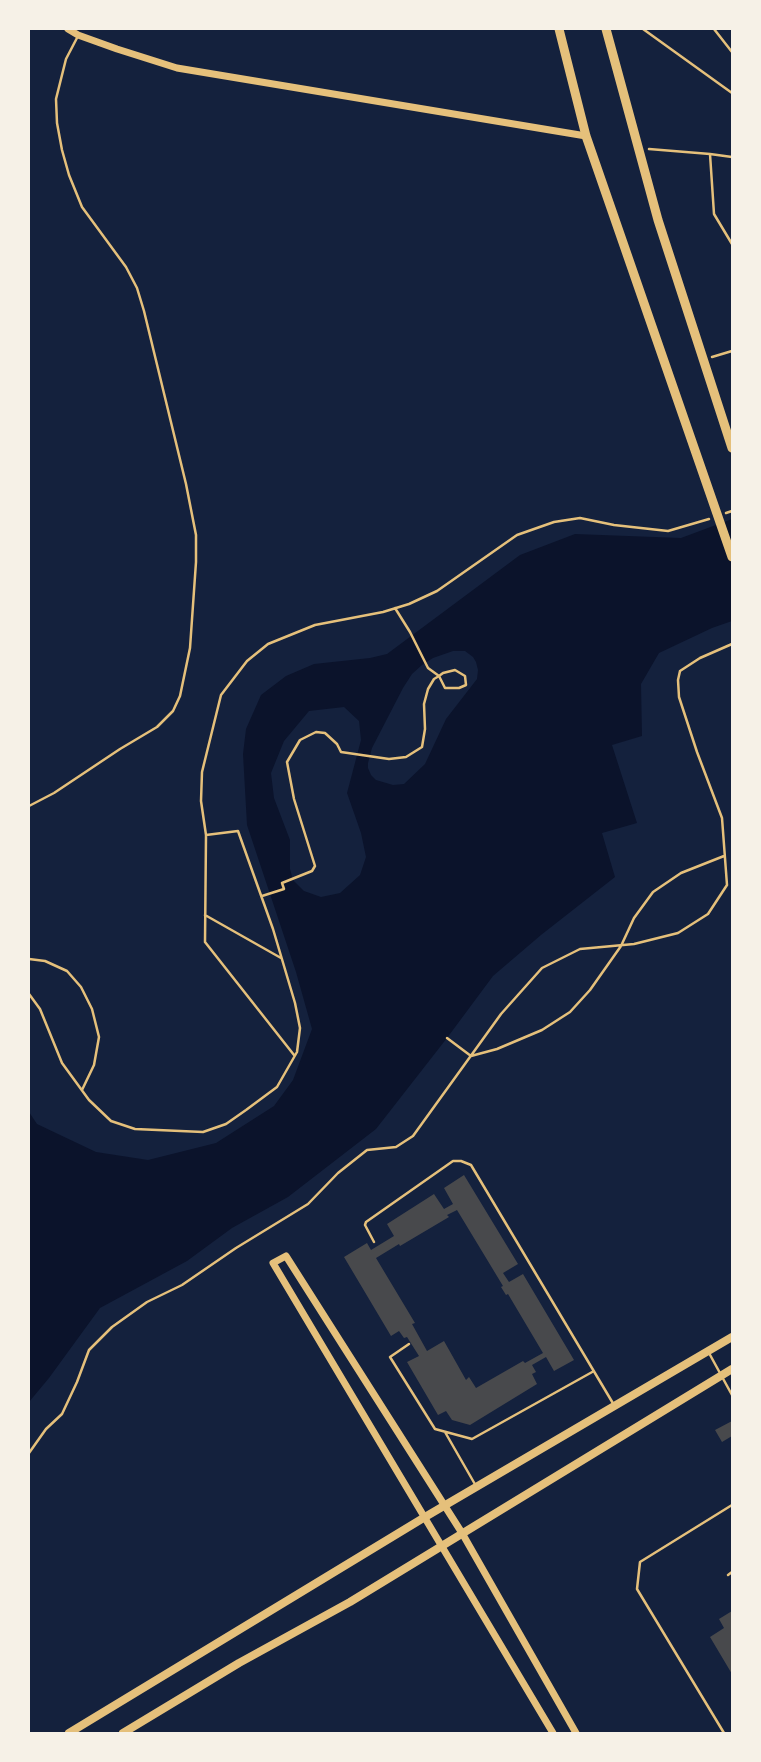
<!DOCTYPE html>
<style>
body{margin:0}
#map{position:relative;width:761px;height:1762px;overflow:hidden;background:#14213d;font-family:"Libre Baskerville",serif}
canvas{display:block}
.frame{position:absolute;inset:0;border:30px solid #f6f1e7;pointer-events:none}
</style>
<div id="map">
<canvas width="761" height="1762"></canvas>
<div class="frame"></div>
</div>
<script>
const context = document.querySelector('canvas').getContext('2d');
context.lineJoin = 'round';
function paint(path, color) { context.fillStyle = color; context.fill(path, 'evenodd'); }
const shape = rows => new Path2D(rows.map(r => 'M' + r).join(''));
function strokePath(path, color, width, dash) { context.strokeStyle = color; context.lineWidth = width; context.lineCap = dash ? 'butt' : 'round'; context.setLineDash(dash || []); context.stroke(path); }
paint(shape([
 [732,519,732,621,712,628,659,653,641,684,642,736,612,745,637,823,602,833,615,877,541,935,493,976,447,1038,376,1129,288,1197,232,1228,187,1261,100,1308,49,1378,29,1402,29,1112,37,1124,96,1152,148,1160,216,1143,274,1106,293,1080,312,1029,296,972,247,825,243,754,246,729,261,695,286,676,314,664,370,658,387,654,520,555,575,534,681,538],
 [453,651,465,651,473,657,476,662,478,670,477,679,446,719,425,764,404,784,393,785,376,780,371,775,368,768,368,763,372,748,403,688,412,674,422,665,433,658],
 [344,707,359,721,361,740,347,793,361,833,366,857,360,875,340,893,321,897,304,891,293,880,290,869,290,840,274,798,271,773,284,741,309,711]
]), '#0b132b');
paint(shape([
 [464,1175,518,1264,503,1273,509,1282,523,1274,574,1360,554,1371,546,1357,532,1365,536,1372,532,1374,537,1384,470,1425,452,1420,446,1411,438,1415,407,1362,419,1356,407,1337,404,1338,399,1331,391,1336,344,1257,367,1243,371,1250,394,1236,387,1224,434,1194,444,1209,453,1204,444,1188],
 [457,1210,503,1286,501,1287,506,1295,508,1294,543,1353,525,1363,523,1361,476,1388,469,1377,466,1380,444,1341,427,1351,412,1324,415,1323,376,1258,399,1244,400,1246,449,1217,447,1215],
 [732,1421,732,1436,722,1442,715,1430],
 [732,1611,732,1674,710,1637,724,1628,719,1619]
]), '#48494c');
strokePath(shape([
 [643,29,732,93],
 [714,29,732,52],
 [649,149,710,154],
 [732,157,710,154,714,214,732,244],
 [712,357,732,351],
 [726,513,732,511],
 [206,835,205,942,294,1055],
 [262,896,284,889,282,883,312,871,315,866,294,799,287,762,300,740,316,732,325,733,337,744,341,752,389,759,406,757,422,747,425,729,424,704,428,689,434,679,439,676,443,673,455,670,465,676,466,685,459,688,445,688,439,676,428,668,410,632,395,608],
 [205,915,281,958],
 [29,959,45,961,67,971,81,987,92,1009,99,1037,94,1065,82,1090],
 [29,994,40,1009,62,1063,89,1100,111,1121,135,1129,203,1132,226,1124,246,1110,277,1087,297,1052,300,1028,295,1003,273,929,238,831,206,835,201,801,202,772,221,695,247,661,268,644,315,625,383,612,409,604,437,591,517,535,554,522,580,518,614,525,668,531,709,519],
 [447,1038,471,1056,497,1049,542,1030,570,1012,590,990,621,946,634,918,653,892,681,873,724,856],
 [29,1453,46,1429,62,1414,77,1382,89,1350,112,1327,147,1302,182,1285,236,1248,308,1204,338,1173,367,1150,396,1147,413,1136,501,1014,542,968,580,949,634,944,678,933,708,914,727,885,722,818,697,752,679,697,678,680,680,671,700,658,732,644],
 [728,1575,732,1572]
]), '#e5c07b', 2.5);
strokePath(shape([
 [29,806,54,793,120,749,157,727,173,711,180,696,190,648,196,562,196,535,186,484,144,311,137,288,126,267,82,207,69,175,62,150,57,123,56,99,66,59,78,36],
 [374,1242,365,1225,366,1222,453,1161,461,1161,471,1165,614,1405],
 [409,1344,390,1357,435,1429,472,1439,594,1371],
 [709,1353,732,1395],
 [445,1432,476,1486],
 [724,1733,637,1589,640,1562,732,1505]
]), '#e5c07b', 2.5);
strokePath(shape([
 [68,29,78,35,117,49,177,68,586,136],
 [553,1733,273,1263,286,1256,462,1533,576,1733]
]), '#e5c07b', 7);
strokePath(shape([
 [69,1733,425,1517,732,1337],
 [123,1733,239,1663,350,1602,732,1369]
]), '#e5c07b', 8);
strokePath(shape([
 [559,29,586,136,732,557],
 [606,29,658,220,732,448]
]), '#e5c07b', 9);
</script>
